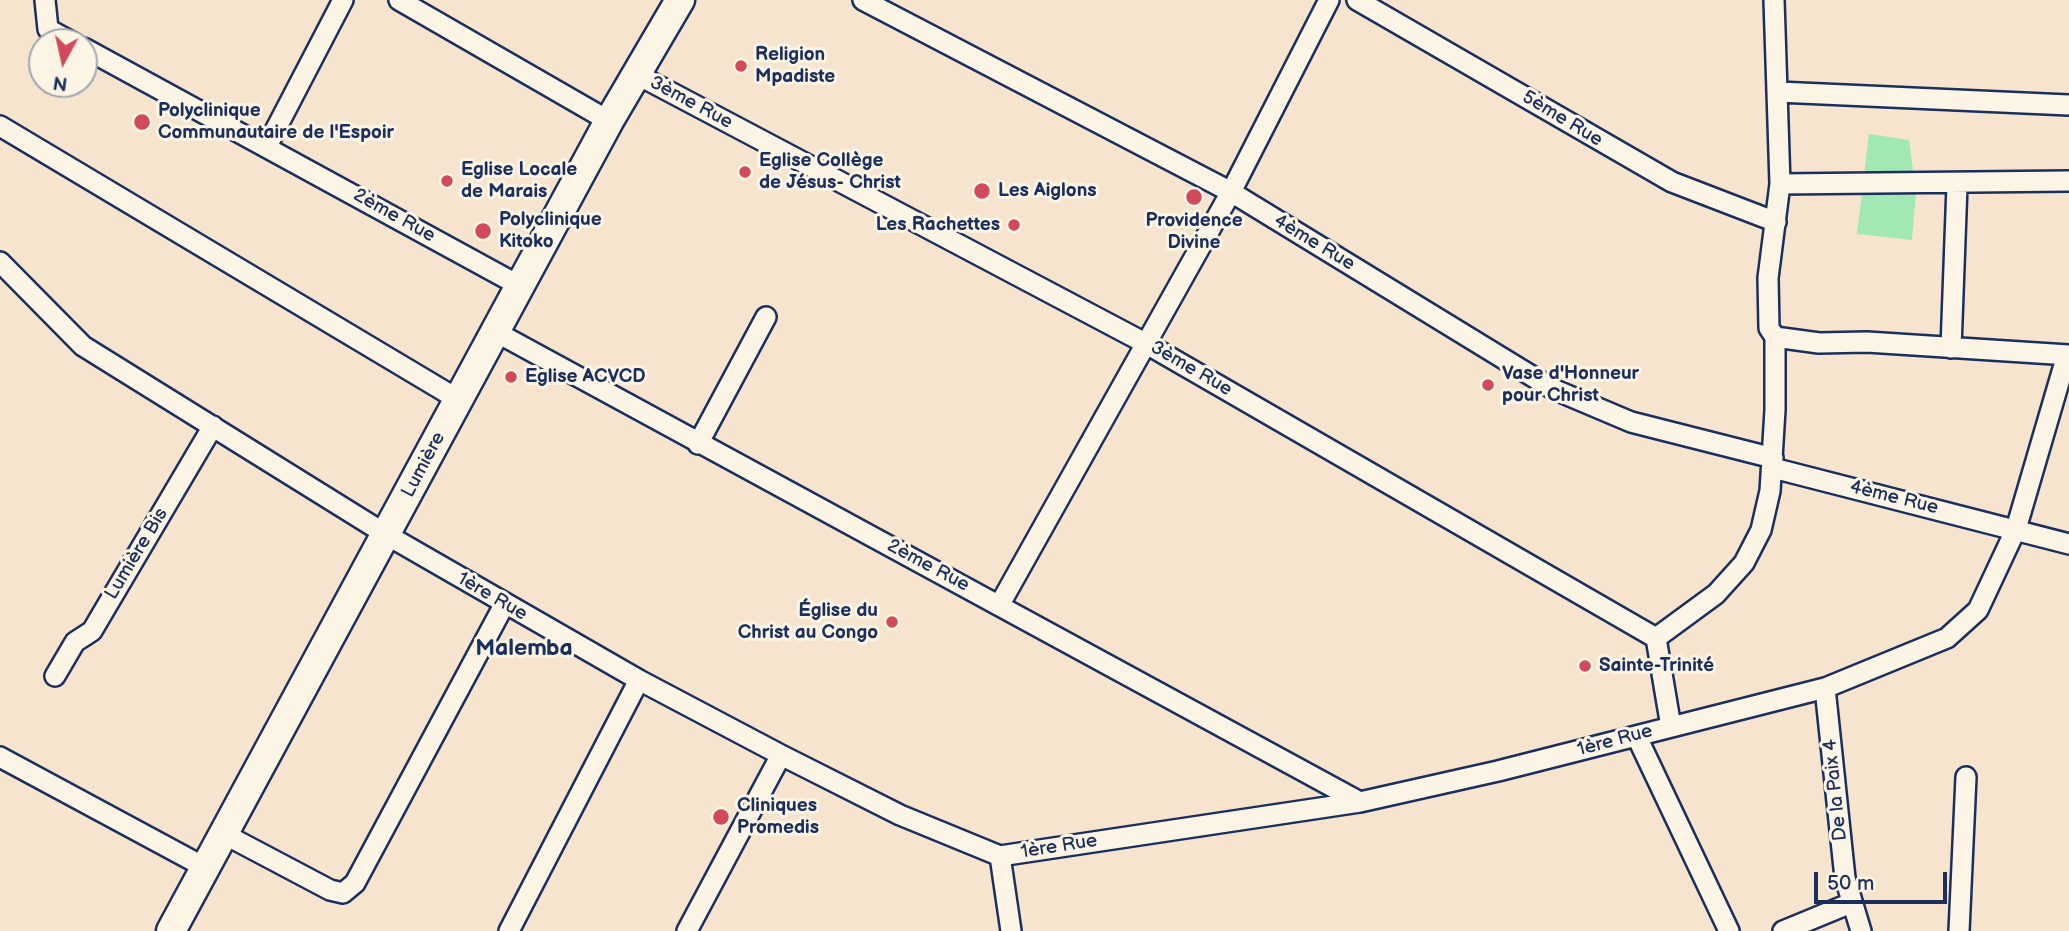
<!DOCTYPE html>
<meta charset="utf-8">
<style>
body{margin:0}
#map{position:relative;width:2069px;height:931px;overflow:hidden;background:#f6e4ce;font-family:"Balsamiq Sans",sans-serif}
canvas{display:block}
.north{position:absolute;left:28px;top:28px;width:70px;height:70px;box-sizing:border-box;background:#fcf5e5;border:2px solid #a2a6af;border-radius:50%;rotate:188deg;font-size:19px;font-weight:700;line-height:28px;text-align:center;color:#1b2f5e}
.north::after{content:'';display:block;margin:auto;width:24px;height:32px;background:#d1495b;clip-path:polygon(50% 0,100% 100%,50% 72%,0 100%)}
.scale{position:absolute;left:1814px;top:872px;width:133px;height:32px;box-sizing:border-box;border:4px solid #1b2f5e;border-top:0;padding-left:9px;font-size:21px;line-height:24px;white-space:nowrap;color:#1b2f5e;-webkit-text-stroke:5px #fcf5e5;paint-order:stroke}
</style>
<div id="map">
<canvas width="2069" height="931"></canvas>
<div class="north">N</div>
<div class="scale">50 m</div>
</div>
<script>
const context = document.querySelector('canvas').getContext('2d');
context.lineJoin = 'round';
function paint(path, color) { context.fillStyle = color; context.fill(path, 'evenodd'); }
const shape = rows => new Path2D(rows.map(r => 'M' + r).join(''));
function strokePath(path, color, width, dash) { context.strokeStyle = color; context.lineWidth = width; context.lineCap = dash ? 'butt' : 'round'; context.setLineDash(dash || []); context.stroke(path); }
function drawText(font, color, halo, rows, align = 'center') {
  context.font = font + ' "Balsamiq Sans",sans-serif'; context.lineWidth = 6; context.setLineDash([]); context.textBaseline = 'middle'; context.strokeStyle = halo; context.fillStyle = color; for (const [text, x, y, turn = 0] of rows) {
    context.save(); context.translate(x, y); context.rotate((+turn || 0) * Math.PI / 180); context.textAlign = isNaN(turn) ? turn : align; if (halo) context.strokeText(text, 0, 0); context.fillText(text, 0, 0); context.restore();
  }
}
paint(shape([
 [1869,134,1909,140,1916,192,1912,240,1857,234]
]), '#a2e8b5');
const street = shape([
 [45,0,48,29,72,42],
 [399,0,609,121],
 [863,0,1231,192,1553,389,1631,422,1773,458],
 [1357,0,1672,182,1776,222],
 [84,48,520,286],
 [638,75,1145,343,1656,638,1671,727],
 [1778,92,2069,105],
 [0,126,459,400],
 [267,146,343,0],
 [1780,184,2069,181],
 [0,262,83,346,387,535,639,680,781,755,900,815,1000,856,1360,802,1498,771,1825,688,1947,638,1978,610,2016,529,2067,355],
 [494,331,1360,802],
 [1775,337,1819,343,1867,342,2069,355],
 [1951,348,1957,185],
 [698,444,766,317],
 [1773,468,2069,544],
 [1000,604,1231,192,1329,0],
 [1656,638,1716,594,1744,563,1761,530,1770,491,1775,410,1775,337,1769,328,1768,278,1780,184,1774,0],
 [55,676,75,642,92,631,213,426],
 [1825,688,1845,878,1861,931],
 [1637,737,1729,931],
 [0,757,206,868],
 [224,834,330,890,343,893,355,883,504,605],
 [1000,856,1011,931],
 [509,931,639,680],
 [687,931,781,755],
 [1783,931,1851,903],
 [1959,931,1966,777]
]);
const secondary = shape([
 [171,931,609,121,680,0]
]);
strokePath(street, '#1b2f5e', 24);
strokePath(secondary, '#1b2f5e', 33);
strokePath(street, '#fcf5e5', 19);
strokePath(secondary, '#fcf5e5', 28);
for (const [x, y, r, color] of [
 [741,66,7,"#d1495b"],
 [142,122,9,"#d1495b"],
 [745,172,7,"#d1495b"],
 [447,181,7,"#d1495b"],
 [982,191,9,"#d1495b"],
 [1194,197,9,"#d1495b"],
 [1014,225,7,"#d1495b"],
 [483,231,9,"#d1495b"],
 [511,377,7,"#d1495b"],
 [1488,385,7,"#d1495b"],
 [892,622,7,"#d1495b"],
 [1585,666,7,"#d1495b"],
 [721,817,9,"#d1495b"]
]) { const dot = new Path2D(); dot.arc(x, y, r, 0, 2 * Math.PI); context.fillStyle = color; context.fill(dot); strokePath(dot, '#fcf5e5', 2.5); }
drawText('bold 19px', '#1b2f5e', '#fcf5e5', [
 ["Religion",755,55],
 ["Mpadiste",755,77],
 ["Polyclinique",158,111],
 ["Communautaire de l'Espoir",158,133],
 ["Eglise Collège",759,161],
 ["de Jésus- Christ",759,183],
 ["Eglise Locale",461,170],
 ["de Marais",461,192],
 ["Les Aiglons",998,191],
 ["Polyclinique",499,220],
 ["Kitoko",499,242],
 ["Providence",1194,221,"center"],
 ["Divine",1194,243,"center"],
 ["Les Rachettes",1000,225,"right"],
 ["Vase d'Honneur",1502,374],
 ["pour Christ",1502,396],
 ["Eglise ACVCD",525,377],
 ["Église du",878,611,"right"],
 ["Christ au Congo",878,633,"right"],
 ["Sainte-Trinité",1599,666],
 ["Cliniques",737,806],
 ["Promedis",737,828]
], 'left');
drawText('19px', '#1b2f5e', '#fcf5e5', [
 ["3ème Rue",691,103,28],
 ["5ème Rue",1562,119,31],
 ["2ème Rue",394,216,29],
 ["4ème Rue",1314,243,31],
 ["3ème Rue",1191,369,30],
 ["Lumière",424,465,-62],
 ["4ème Rue",1894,498,14],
 ["Lumière Bis",137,554,-59],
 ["2ème Rue",928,566,28],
 ["1ère Rue",492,597,30],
 ["1ère Rue",1615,741,-15],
 ["De la Paix 4",1836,790,-96],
 ["1ère Rue",1059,847,-9]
]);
drawText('bold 23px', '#1b2f5e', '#fcf5e5', [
 ["Malemba",524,649]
]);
</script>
